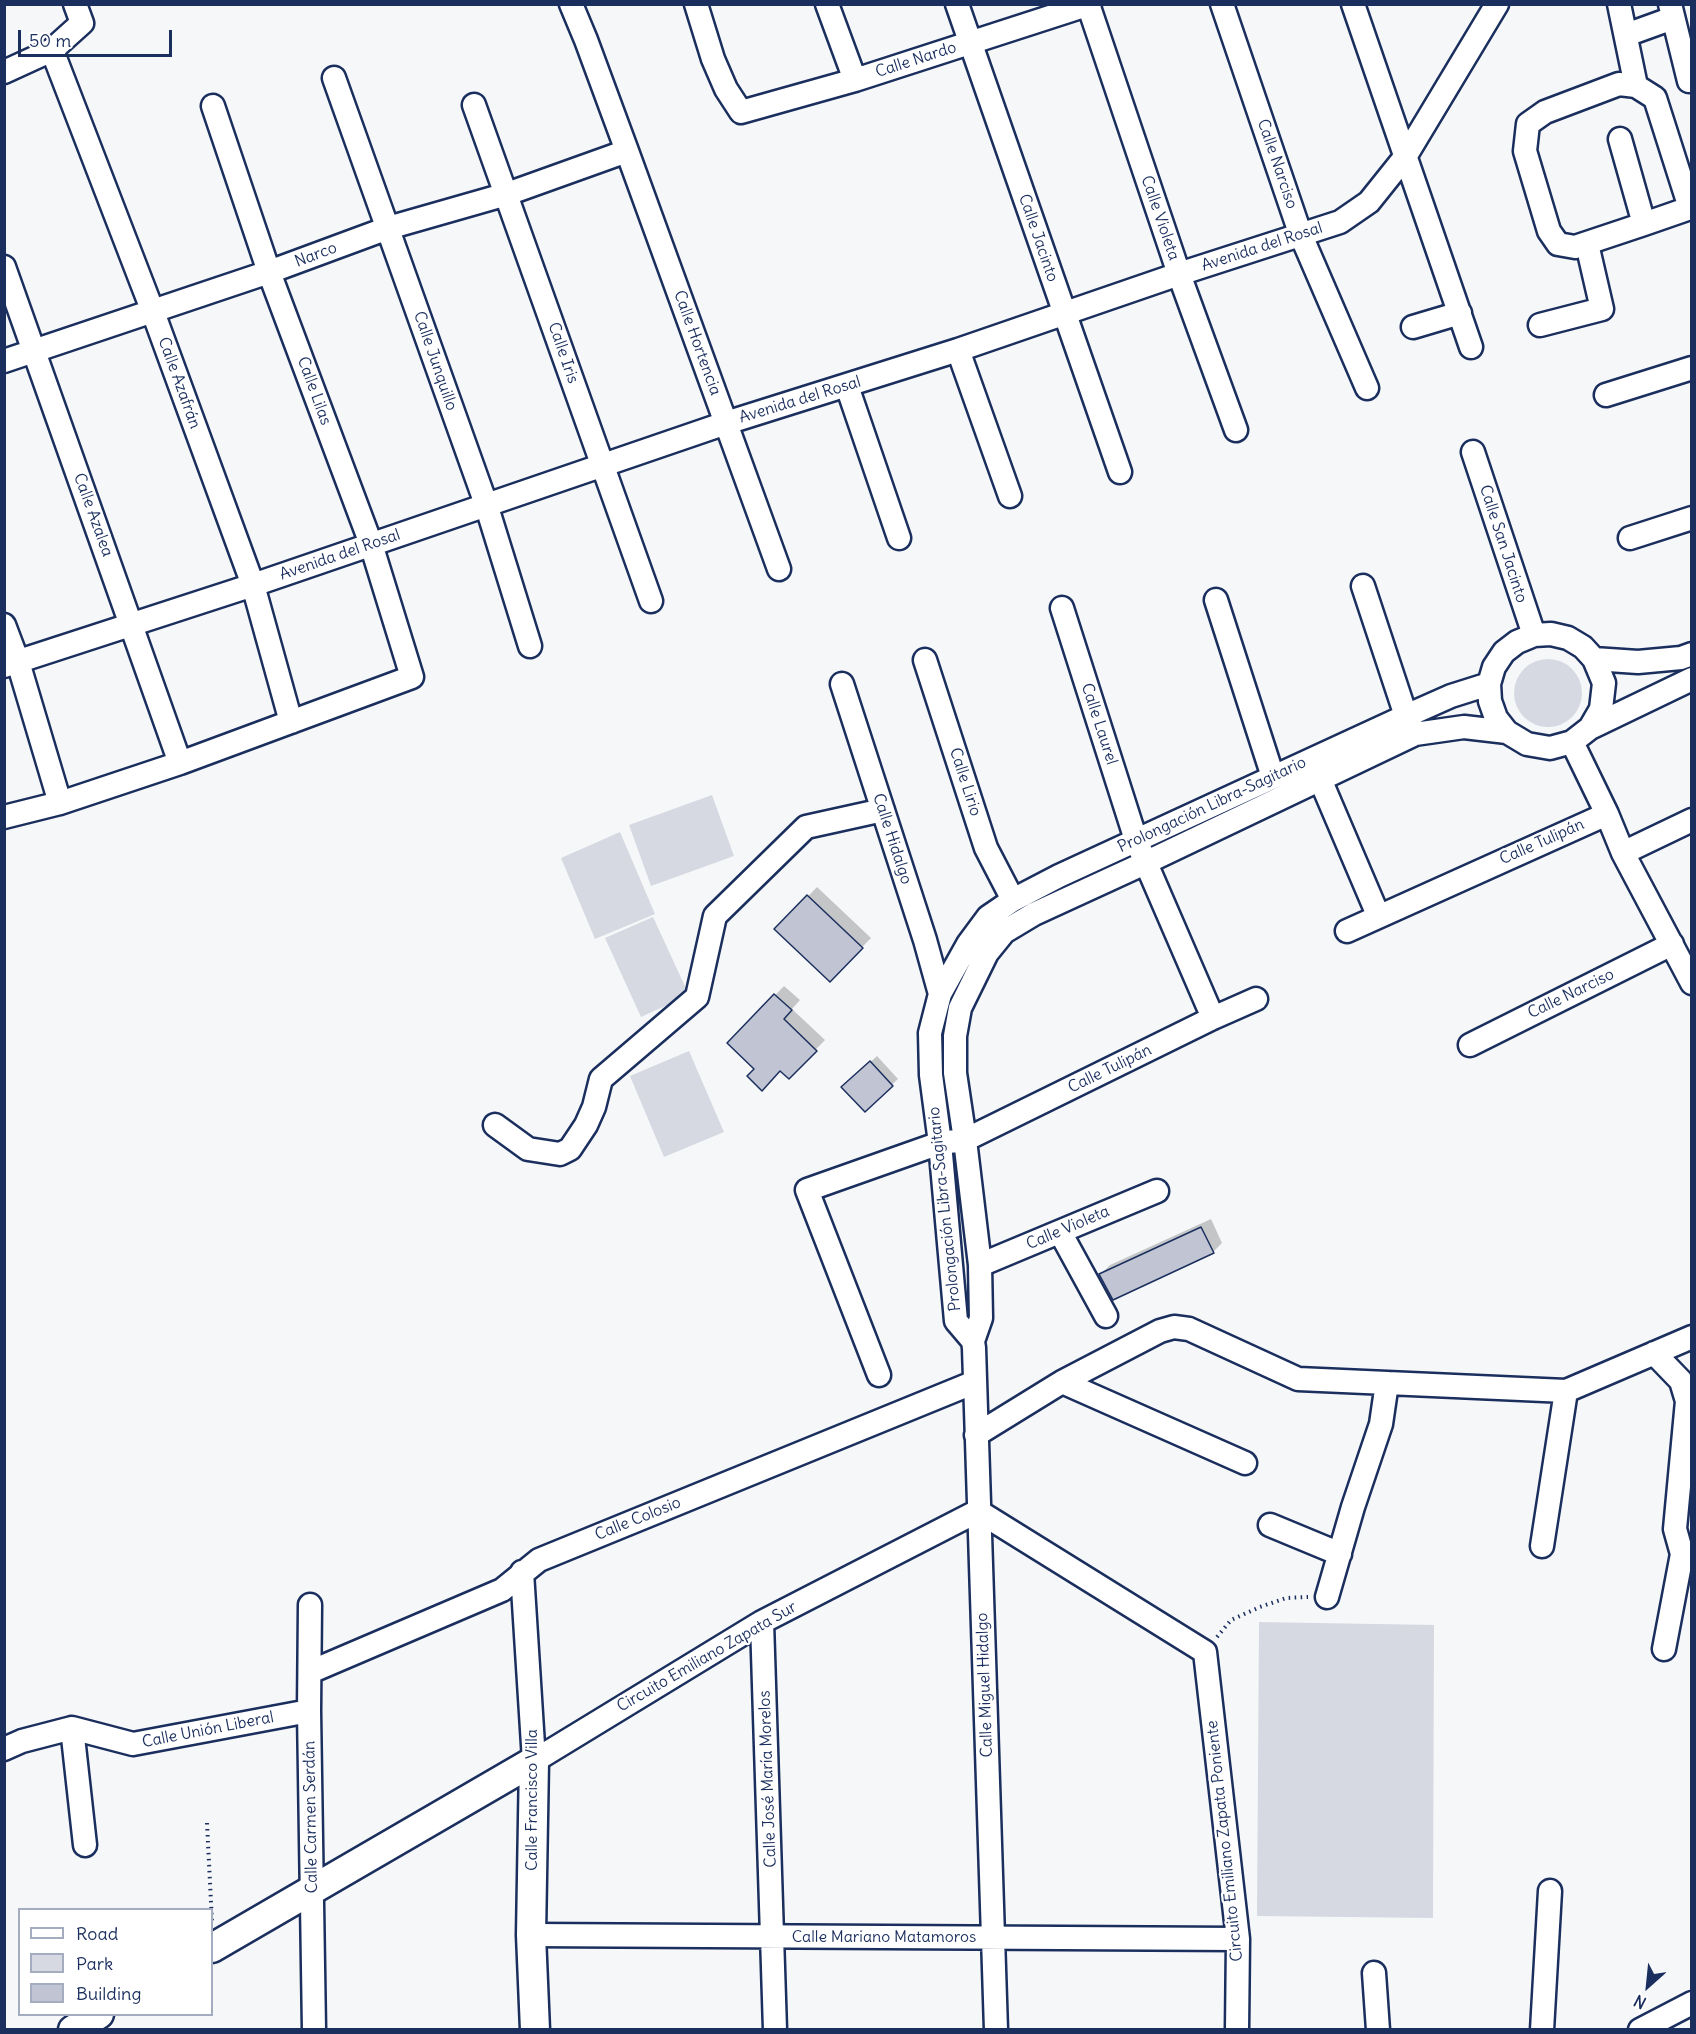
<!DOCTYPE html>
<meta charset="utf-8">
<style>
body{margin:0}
#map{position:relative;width:1696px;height:2034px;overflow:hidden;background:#f6f7f9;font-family:Delius,sans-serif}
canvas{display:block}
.frame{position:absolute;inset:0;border:6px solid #1b2f5e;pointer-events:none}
.legend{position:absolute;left:18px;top:1908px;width:195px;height:108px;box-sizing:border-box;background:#fff;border:2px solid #a4acbf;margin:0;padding:8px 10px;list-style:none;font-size:18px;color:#1b2f5e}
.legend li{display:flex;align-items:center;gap:12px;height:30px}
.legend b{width:30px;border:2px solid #a4acbf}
.north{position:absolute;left:1618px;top:1956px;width:60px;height:60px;-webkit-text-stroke:4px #fff;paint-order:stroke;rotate:207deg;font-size:16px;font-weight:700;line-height:24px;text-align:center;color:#1b2f5e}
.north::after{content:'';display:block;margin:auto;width:21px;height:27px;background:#1b2f5e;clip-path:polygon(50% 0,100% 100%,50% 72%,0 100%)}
.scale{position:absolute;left:18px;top:30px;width:154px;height:27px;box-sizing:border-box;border:3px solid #1b2f5e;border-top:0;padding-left:8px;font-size:18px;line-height:21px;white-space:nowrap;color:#1b2f5e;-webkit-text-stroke:4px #fff;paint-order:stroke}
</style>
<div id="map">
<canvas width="1696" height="2034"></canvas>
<div class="frame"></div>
<ul class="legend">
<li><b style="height:8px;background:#fff"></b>Road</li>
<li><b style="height:16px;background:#d6d9e2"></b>Park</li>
<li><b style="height:16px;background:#c0c4d3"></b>Building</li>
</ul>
<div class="north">N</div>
<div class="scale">50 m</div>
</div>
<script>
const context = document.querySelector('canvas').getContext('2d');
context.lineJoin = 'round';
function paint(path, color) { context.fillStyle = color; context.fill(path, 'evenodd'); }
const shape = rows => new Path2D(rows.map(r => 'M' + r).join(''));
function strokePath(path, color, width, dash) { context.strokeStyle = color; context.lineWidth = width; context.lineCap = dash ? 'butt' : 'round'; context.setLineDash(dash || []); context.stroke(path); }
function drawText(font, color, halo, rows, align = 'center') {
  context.font = font + ' Delius,sans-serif'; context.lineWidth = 4.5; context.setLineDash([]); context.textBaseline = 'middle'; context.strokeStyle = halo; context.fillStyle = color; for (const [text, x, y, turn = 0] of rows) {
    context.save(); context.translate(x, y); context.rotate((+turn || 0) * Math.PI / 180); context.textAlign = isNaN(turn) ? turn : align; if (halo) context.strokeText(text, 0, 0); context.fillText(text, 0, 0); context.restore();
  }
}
paint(shape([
 '1514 693a34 34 0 1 1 68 0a34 34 0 1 1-68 0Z',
 [712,795,734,856,651,886,629,825],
 [620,832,655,914,595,939,561,858],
 [653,917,689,995,641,1017,605,938],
 [689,1051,724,1132,664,1157,630,1076],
 [1259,1622,1434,1625,1433,1918,1257,1916]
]), '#d6d9e2');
paint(shape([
 [817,887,871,938,830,980,777,929],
 [784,986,800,1000,792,1009,825,1040,789,1077,781,1070,756,1069,729,1043],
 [877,1056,898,1079,865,1110,849,1082],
 [1211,1219,1222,1243,1213,1252,1100,1275,1110,1265]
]), '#0003');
const building = shape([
 [807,895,863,948,830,982,774,929,807,895],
 [774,994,792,1010,784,1019,817,1051,789,1079,780,1071,762,1091,747,1076,754,1069,727,1043,774,994],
 [870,1061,893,1086,865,1112,841,1087,870,1061],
 [1201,1227,1214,1253,1113,1300,1099,1274,1201,1227]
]);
paint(building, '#c0c4d3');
strokePath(building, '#1b2f5e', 1.5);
const minor = shape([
 [571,4,586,40,627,151,779,569],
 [696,4,713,59,726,89,741,112,855,80,1090,4],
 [827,4,855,80],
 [957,4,1120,472],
 [1088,4,1179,274,1236,430],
 [1222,4,1300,233,1367,388],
 [1353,4,1471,347],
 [1619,4,1636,86],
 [1670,4,1689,81],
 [1626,35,1673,18],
 [52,50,153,312,253,585,291,722],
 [4,72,52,50,82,23,75,4],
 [334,78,486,504,530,646],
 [474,105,651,601],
 [1620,139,1644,224],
 [1690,208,1655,98,1636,86,1619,84,1545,112,1528,124,1525,151,1549,231,1558,244,1575,247,1644,224,1690,208,1692,208],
 [4,267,180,763],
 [1540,325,1602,309,1587,244],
 [1413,327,1460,313],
 [958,350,1010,496],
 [4,361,269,272,388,228,507,194,627,151],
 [847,386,899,538],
 [1606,395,1692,368],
 [1473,452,1534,635],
 [1630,538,1692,518],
 [1363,586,1406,716,1413,730],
 [1216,600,1273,777],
 [1062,608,1136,840,1213,1018],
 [4,625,18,662,60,803],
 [1594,659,1638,662,1681,658,1692,654],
 [925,660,986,848,1013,900],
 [4,666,253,585,726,423,958,350,1179,274,1340,222,1369,202,1405,157,1497,4],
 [842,684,925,940,940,994],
 [1590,728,1692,679],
 [1572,742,1607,814,1623,853,1692,983],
 [1320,779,1378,915],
 [4,817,60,803,180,763,412,677,371,544,269,272,213,106],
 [1623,853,1692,820],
 [1347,931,1607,814],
 [1470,1045,1672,944],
 [495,1125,528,1149,560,1154,570,1149,586,1125,594,1107,601,1079,697,997,715,916,806,827,883,810],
 [1060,1232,1106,1316],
 [980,1265,1157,1191],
 [973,1341,956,1321,940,1143,931,1075,930,1033,940,994,968,944,988,917,1013,900,1059,876,1406,716,1451,696,1489,684],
 [1654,1353,1681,1381,1687,1401,1675,1529,1682,1554,1664,1649],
 [879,1375,807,1190,940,1143,965,1140,1213,1018,1256,999],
 [1062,1382,1245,1463],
 [976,1435,1062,1382,1160,1331,1174,1327,1189,1329,1298,1379,1566,1391,1692,1337],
 [1270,1525,1340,1554],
 [1542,1546,1566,1391],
 [522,1572,534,1761,762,1622,978,1511,1205,1652,1238,1939,1237,2030],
 [1327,1597,1353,1507,1381,1424,1387,1383],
 [310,1605,309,1711,314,2030],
 [762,1622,775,2030],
 [310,1672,502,1590,539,1560,975,1382],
 [72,1728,85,1845],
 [4,1749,22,1741,72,1728,133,1744,309,1711],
 [531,1935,1238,1939],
 [1374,1973,1378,2030],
 [996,2030,974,1348,973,1341,981,1318,980,1265,965,1140,955,1073,955,1036,960,1008,987,953,1004,932,1034,914,1145,863,1415,734,1464,727,1507,732,1527,744,1550,748,1572,742,1590,728,1601,709,1604,683,1594,659,1583,647,1568,638,1551,634,1534,635,1517,642,1504,652,1494,667,1489,684,1490,701,1496,718,1507,732],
 [1542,2030,1550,1891],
 [1640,2030,1692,2003]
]);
const major = shape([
 [534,1761,531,1935,535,2030],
 [212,1948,534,1761],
 [73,2030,99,2014]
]);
strokePath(minor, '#1b2f5e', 27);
strokePath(major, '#1b2f5e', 33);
strokePath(shape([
 [1217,1637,1231,1620,1260,1607,1286,1598,1308,1597],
 [207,1823,212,1922]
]), '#1b2f5e', 4, [1.5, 4.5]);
strokePath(minor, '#fff', 22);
strokePath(major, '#fff', 28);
drawText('16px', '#1b2f5e', '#fff', [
 ["Calle Nardo",916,60,-18],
 ["Calle Narciso",1277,164,71],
 ["Calle Violeta",1160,218,71],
 ["Calle Jacinto",1038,238,71],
 ["Avenida del Rosal",1262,247,-18],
 ["Narco",316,255,-21],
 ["Calle Hortencia",697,343,70],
 ["Calle Iris",563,353,71],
 ["Calle Junquillo",435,361,71],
 ["Calle Azafrán",179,383,70],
 ["Calle Lilas",314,391,70],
 ["Avenida del Rosal",800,400,-17],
 ["Calle Azalea",93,515,70],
 ["Calle San Jacinto",1503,544,72],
 ["Avenida del Rosal",340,555,-19],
 ["Calle Laurel",1099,724,72],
 ["Calle Lirio",965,782,72],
 ["Prolongación Libra-Sagitario",1212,805,-25],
 ["Calle Hidalgo",892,839,72],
 ["Calle Tulipán",1542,842,-24],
 ["Calle Narciso",1571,994,-26],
 ["Calle Tulipán",1110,1069,-26],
 ["Prolongación Libra-Sagitario",945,1209,-96],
 ["Calle Violeta",1068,1228,-23],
 ["Calle Colosio",638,1519,-22],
 ["Circuito Emiliano Zapata Sur",707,1657,-30],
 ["Calle Miguel Hidalgo",985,1685,-92],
 ["Calle Unión Liberal",208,1730,-11],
 ["Calle José María Morelos",768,1779,-92],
 ["Calle Francisco Villa",532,1800,-90],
 ["Calle Carmen Serdán",311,1817,-91],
 ["Circuito Emiliano Zapata Poniente",1225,1841,-96],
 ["Calle Mariano Matamoros",884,1937]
]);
</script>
